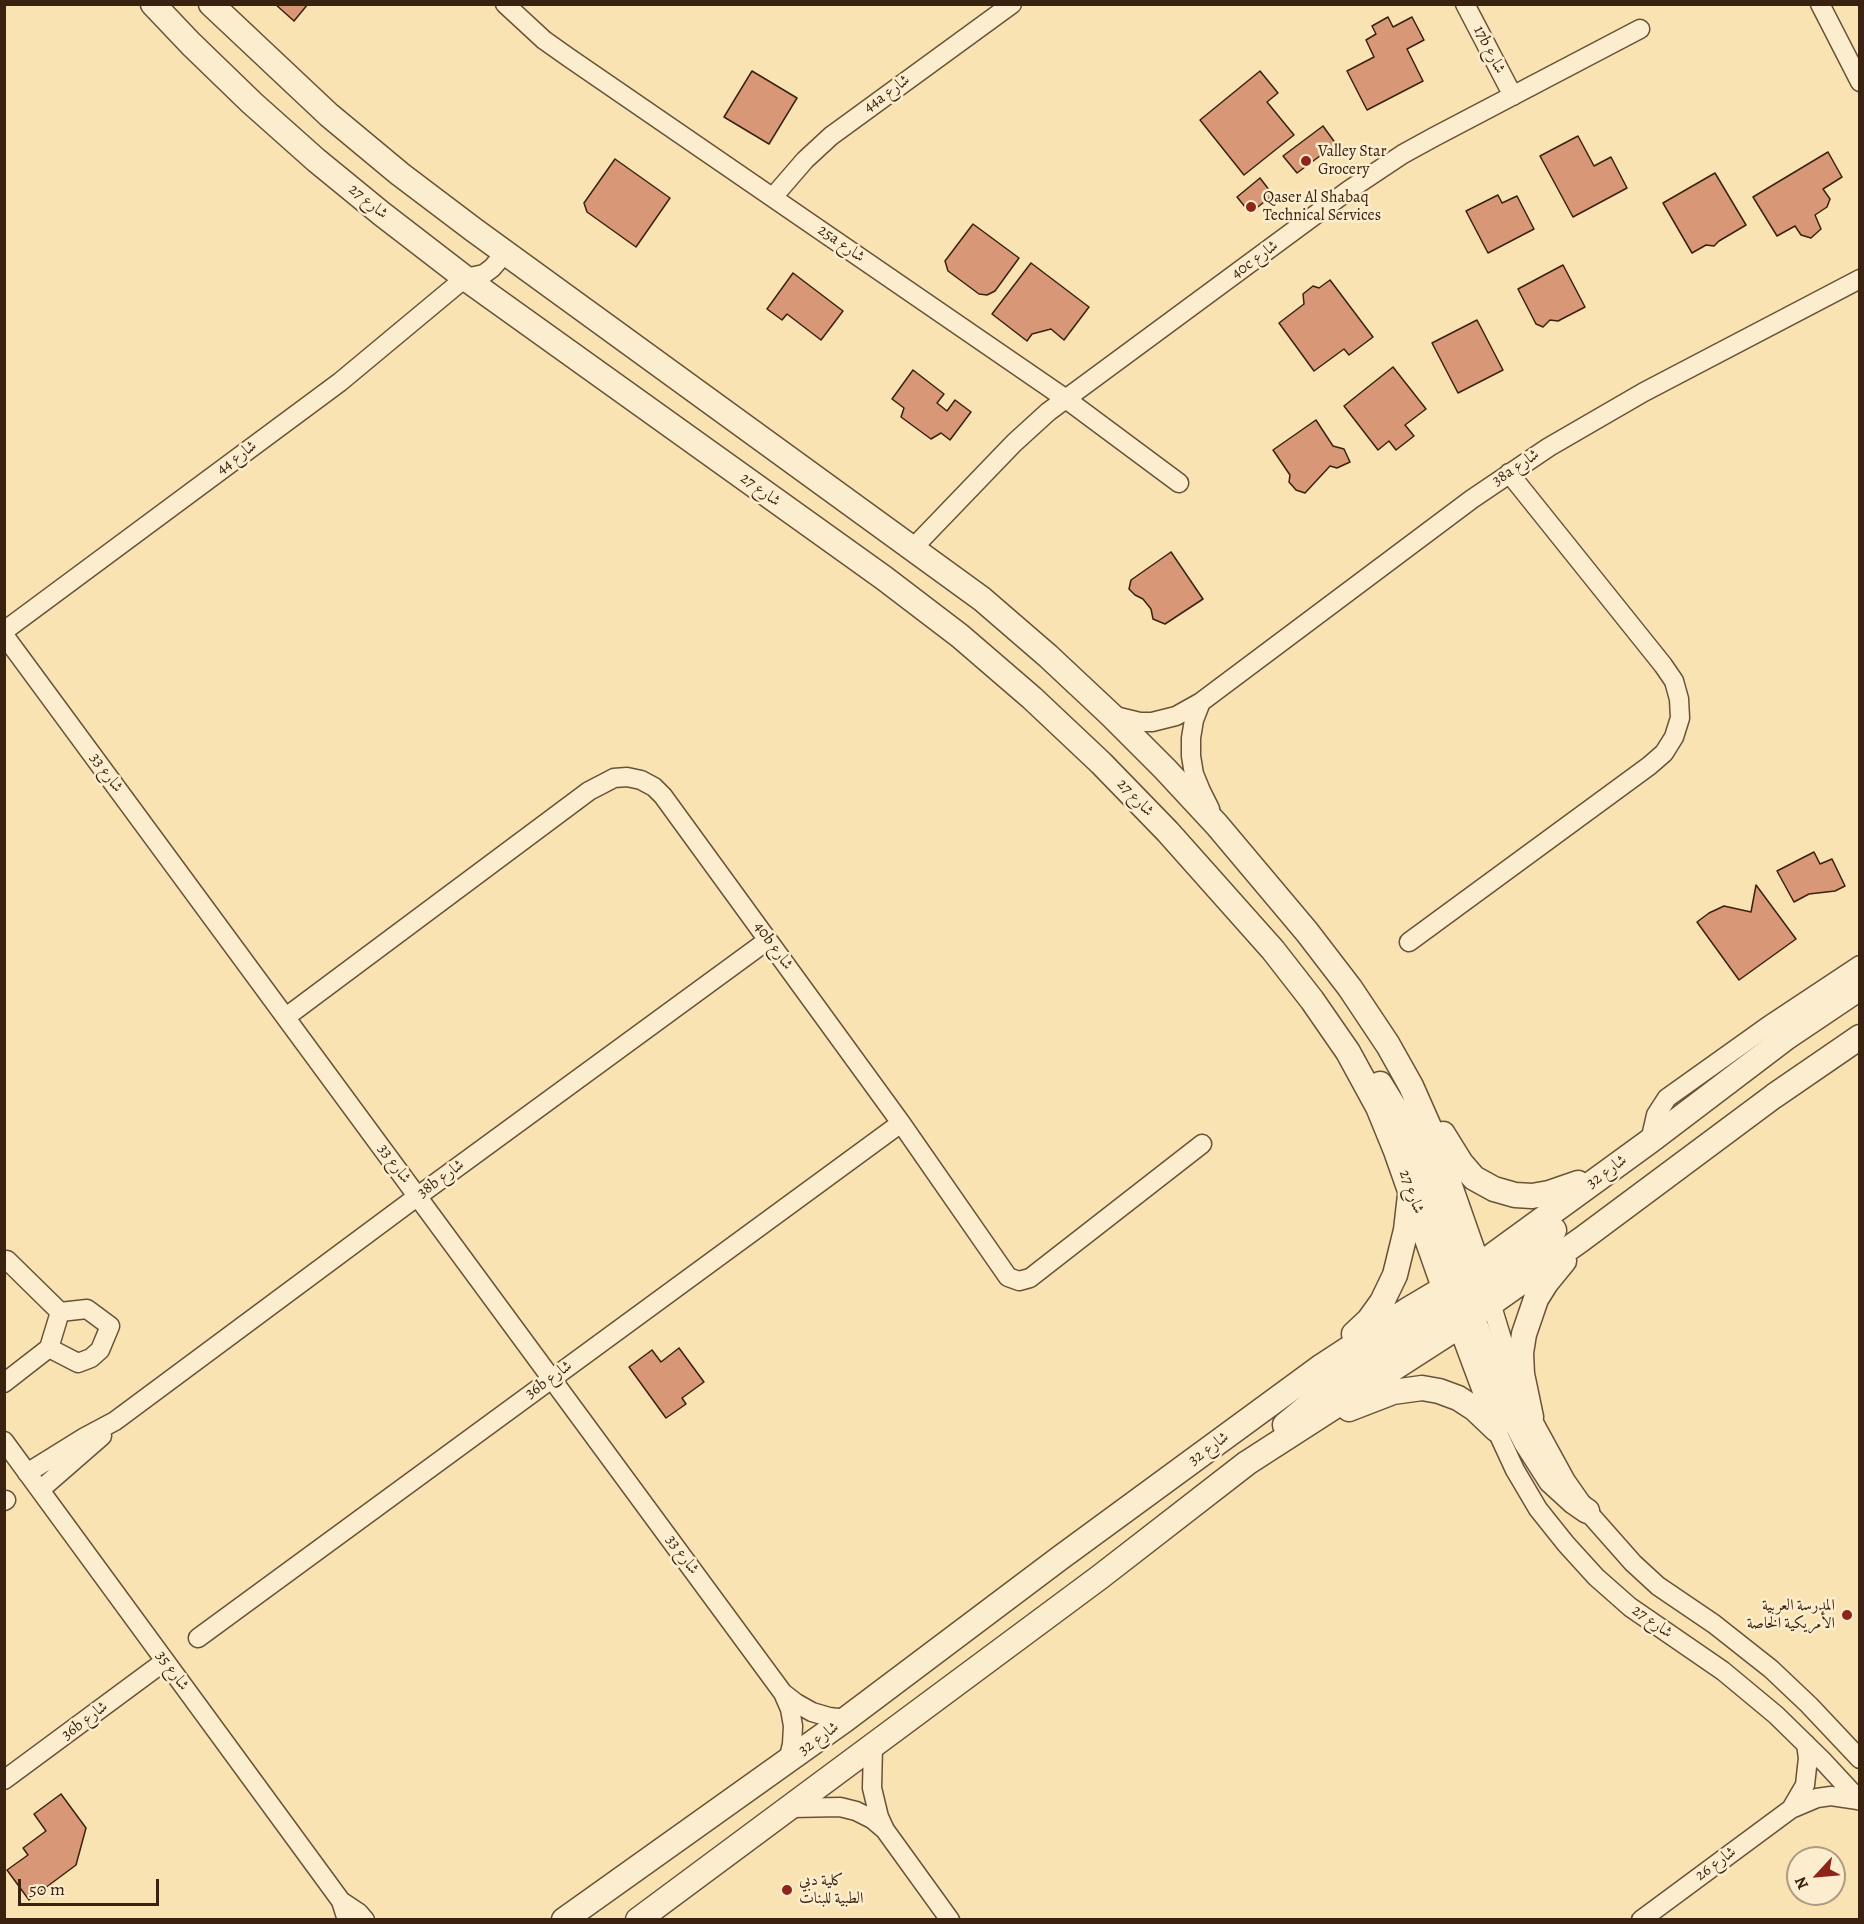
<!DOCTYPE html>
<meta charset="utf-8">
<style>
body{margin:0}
#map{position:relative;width:1864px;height:1924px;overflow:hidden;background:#fae3b3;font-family:Alegreya,serif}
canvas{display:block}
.frame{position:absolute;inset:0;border:6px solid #39220f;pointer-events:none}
.north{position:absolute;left:1786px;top:1846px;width:60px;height:60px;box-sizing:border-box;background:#fcedce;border:2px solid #ae9c82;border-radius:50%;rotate:244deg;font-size:16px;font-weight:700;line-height:24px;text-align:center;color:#39220f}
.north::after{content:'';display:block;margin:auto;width:21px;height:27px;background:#8f2418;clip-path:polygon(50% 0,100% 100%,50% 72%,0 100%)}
.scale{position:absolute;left:18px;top:1879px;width:141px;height:27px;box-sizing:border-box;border:3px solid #39220f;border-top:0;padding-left:8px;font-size:18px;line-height:21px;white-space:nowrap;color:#39220f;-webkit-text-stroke:4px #fcedce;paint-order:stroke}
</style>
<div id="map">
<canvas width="1864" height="1924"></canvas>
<div class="frame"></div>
<div class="north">N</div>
<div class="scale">50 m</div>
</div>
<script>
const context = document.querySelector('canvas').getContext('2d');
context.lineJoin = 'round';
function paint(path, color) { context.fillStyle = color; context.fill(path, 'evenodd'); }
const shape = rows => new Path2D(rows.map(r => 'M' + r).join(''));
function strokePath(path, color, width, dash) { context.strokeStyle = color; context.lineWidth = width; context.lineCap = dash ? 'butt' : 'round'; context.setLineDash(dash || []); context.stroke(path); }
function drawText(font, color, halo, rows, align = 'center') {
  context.font = font + ' Alegreya,Amiri,serif'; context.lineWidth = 5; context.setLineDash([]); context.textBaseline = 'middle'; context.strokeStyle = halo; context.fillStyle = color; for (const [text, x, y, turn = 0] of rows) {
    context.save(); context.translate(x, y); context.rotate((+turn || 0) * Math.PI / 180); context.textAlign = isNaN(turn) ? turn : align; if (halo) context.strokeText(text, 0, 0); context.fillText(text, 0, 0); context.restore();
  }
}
const building = shape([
 [275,4,308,4,294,21,275,4],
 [1388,17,1393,27,1412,17,1424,40,1407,49,1423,81,1367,110,1347,71,1374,57,1366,40,1376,34,1372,26,1388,17],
 [752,71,797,98,769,144,724,117,752,71],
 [1260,71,1278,93,1267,102,1294,135,1244,175,1200,120,1260,71],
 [1323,126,1336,144,1297,173,1283,156,1323,126],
 [1578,136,1594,166,1611,157,1627,188,1573,217,1540,156,1578,136],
 [1828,152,1842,177,1823,189,1830,199,1827,207,1815,215,1821,229,1811,238,1801,235,1795,226,1777,236,1753,197,1828,152],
 [615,159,670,198,636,247,587,212,584,203,615,159],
 [1715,173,1746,225,1719,241,1714,246,1706,245,1692,253,1663,203,1715,173],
 [1260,178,1273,195,1250,213,1237,197,1260,178],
 [1498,195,1502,203,1517,196,1534,229,1488,253,1466,211,1498,195],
 [973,224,1019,258,995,291,987,295,979,294,948,271,945,261,973,224],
 [1031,263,1089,307,1064,340,1051,329,1032,334,1027,341,992,314,1031,263],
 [1563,265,1585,307,1558,321,1550,320,1543,327,1536,324,1518,289,1563,265],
 [793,273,843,311,821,340,787,314,782,320,767,309,793,273],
 [1330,280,1373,337,1349,355,1344,349,1314,371,1279,323,1304,304,1303,294,1313,286,1319,288,1330,280],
 [1477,320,1503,370,1458,393,1432,343,1477,320],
 [1393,367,1426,409,1405,425,1414,436,1396,450,1389,441,1378,450,1344,406,1393,367],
 [913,370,944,394,937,403,947,411,955,400,971,412,950,440,941,433,931,439,901,417,904,408,892,399,913,370],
 [1316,420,1333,446,1344,449,1350,462,1337,468,1330,466,1305,493,1296,490,1289,482,1290,475,1273,450,1316,420],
 [1171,552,1203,599,1165,624,1153,619,1151,609,1143,599,1135,595,1129,589,1131,580,1171,552],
 [1814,852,1820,864,1832,859,1845,886,1835,891,1809,894,1794,902,1777,871,1814,852],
 [1756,885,1796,939,1739,980,1697,922,1709,913,1724,906,1751,912,1756,885],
 [679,1348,704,1382,682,1398,686,1404,666,1418,629,1367,652,1350,661,1362,679,1348],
 [61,1794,86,1828,76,1865,29,1900,7,1870,28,1855,23,1848,46,1831,34,1814,61,1794]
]);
paint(building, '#d89777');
strokePath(building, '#39220f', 1.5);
const minor = shape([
 [505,4,544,40,568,57,1066,399,1179,483],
 [1465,4,1513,96],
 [1820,4,1860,82],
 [773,197,805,160,831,136,1012,4],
 [912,549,1014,443,1048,412,1349,190,1403,154,1434,137,1640,29],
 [4,631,340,382,465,278,484,274,492,268,499,260,501,248],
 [4,635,783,1693,790,1709,793,1726,792,1744,788,1761],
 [1201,702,1194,720,1191,738,1191,756,1194,774,1201,791,1210,809],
 [1111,715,1140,722,1152,722,1176,716,1201,702,1472,499,1549,447,1644,392,1860,279],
 [1409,942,1649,766,1664,753,1674,737,1680,718,1679,699,1674,681,1663,665,1509,473],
 [286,1017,589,791,614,778,627,777,641,780,654,787,663,796,901,1123,1008,1277,1019,1281,1030,1278,1202,1144],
 [1650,1141,1656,1115,1667,1098,1768,1026,1860,965],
 [7,1260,60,1312,87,1309,110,1326,100,1350,91,1358,78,1363,49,1348],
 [1491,1303,1509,1362,1531,1417,1566,1481,1587,1511,1633,1563,1658,1586,1714,1624,1771,1669,1809,1705,1860,1759],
 [1458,1327,1496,1429,1515,1470,1538,1509,1566,1544,1596,1577,1630,1607,1723,1671,1776,1715,1824,1762,1860,1801],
 [4,1383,49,1348,60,1312],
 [4,1441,341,1901,347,1920],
 [27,1473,85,1437,115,1421,418,1196,768,940],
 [40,1490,102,1436],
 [4,1501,6,1500],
 [198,1638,901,1123],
 [783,1693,796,1703,812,1712,829,1717,846,1719],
 [873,1746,872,1788,879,1817,885,1830,950,1920],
 [4,1780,165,1661],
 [791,1808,840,1807,856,1811,872,1819,885,1830],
 [1791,1809,1805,1785,1808,1758,1806,1744],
 [341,1901,359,1913,365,1920],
 [1641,1920,1791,1809,1817,1798,1831,1796,1858,1800]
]);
const tertiary = shape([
 [153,4,191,44,252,103,316,160,382,214,465,278,884,578,960,636,1032,698,1101,763,1168,832,1273,950,1312,1000,1348,1052,1378,1107,1396,1151,1458,1327],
 [211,4,329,115,400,174,474,230,982,599,1048,656,1111,715,1165,769,1217,825,1307,932,1350,988,1388,1045,1411,1086,1430,1129,1491,1303],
 [1380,1084,1401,1118,1456,1265,1463,1277,1473,1289],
 [1443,1134,1461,1163,1474,1178,1494,1189,1515,1195,1532,1196,1549,1193,1578,1183],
 [1477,1293,1494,1275,1554,1230],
 [1464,1305,1477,1329,1498,1387,1526,1442,1551,1481,1574,1502,1587,1511],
 [1354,1334,1369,1320,1382,1302,1395,1275,1406,1230,1410,1195],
 [1349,1409,1393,1392,1422,1388,1439,1391,1458,1398,1475,1409,1496,1429],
 [1531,1417,1522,1374,1521,1353,1524,1334,1536,1299,1546,1283,1564,1261],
 [1285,1425,1331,1387,1417,1327,1452,1306,1462,1295],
 [564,1920,846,1719,1060,1558,1322,1366,1409,1309,1463,1277,1650,1141,1787,1037,1860,988],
 [638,1920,1100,1577,1247,1463,1458,1327,1582,1239,1774,1096,1860,1037]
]);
strokePath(minor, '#695238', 21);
strokePath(tertiary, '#695238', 27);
strokePath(minor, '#fcedce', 18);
strokePath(tertiary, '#fcedce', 24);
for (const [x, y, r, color] of [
 [1306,161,6,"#8f2418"],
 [1251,207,6,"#8f2418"],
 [1847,1615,6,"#8f2418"],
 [787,1890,6,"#8f2418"]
]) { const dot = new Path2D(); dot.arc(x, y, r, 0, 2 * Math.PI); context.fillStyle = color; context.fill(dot); strokePath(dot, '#fcedce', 2); }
drawText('16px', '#39220f', '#fcedce', [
 ["17b شارع",1489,50,63],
 ["44a شارع",887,94,-36],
 ["شارع 27",368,202,39],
 ["25a شارع",841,244,35],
 ["40c شارع",1255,260,-36],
 ["شارع 44",237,458,-37],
 ["38a شارع",1516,468,-34],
 ["شارع 27",760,490,36],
 ["شارع 33",106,773,54],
 ["شارع 27",1135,798,46],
 ["40b شارع",773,946,54],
 ["شارع 33",394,1164,54],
 ["شارع 32",1607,1172,-36],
 ["38b شارع",441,1179,-36],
 ["شارع 27",1411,1192,70],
 ["36b شارع",549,1380,-36],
 ["شارع 32",1209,1449,-36],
 ["شارع 33",682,1555,54],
 ["شارع 27",1652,1622,35],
 ["شارع 35",172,1671,54],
 ["36b شارع",85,1721,-37],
 ["شارع 32",819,1739,-36],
 ["شارع 26",1716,1864,-36]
]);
drawText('16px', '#39220f', '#fcedce', [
 ["Valley Star",1318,152],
 ["Grocery",1318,170],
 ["Qaser Al Shabaq",1263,198],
 ["Technical Services",1263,216],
 ["المدرسة العربية",1835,1606,"right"],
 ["الأمريكية الخاصة",1835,1624,"right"],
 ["كلية دبي",799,1881],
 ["الطبية للبنات",799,1899]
], 'left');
</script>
